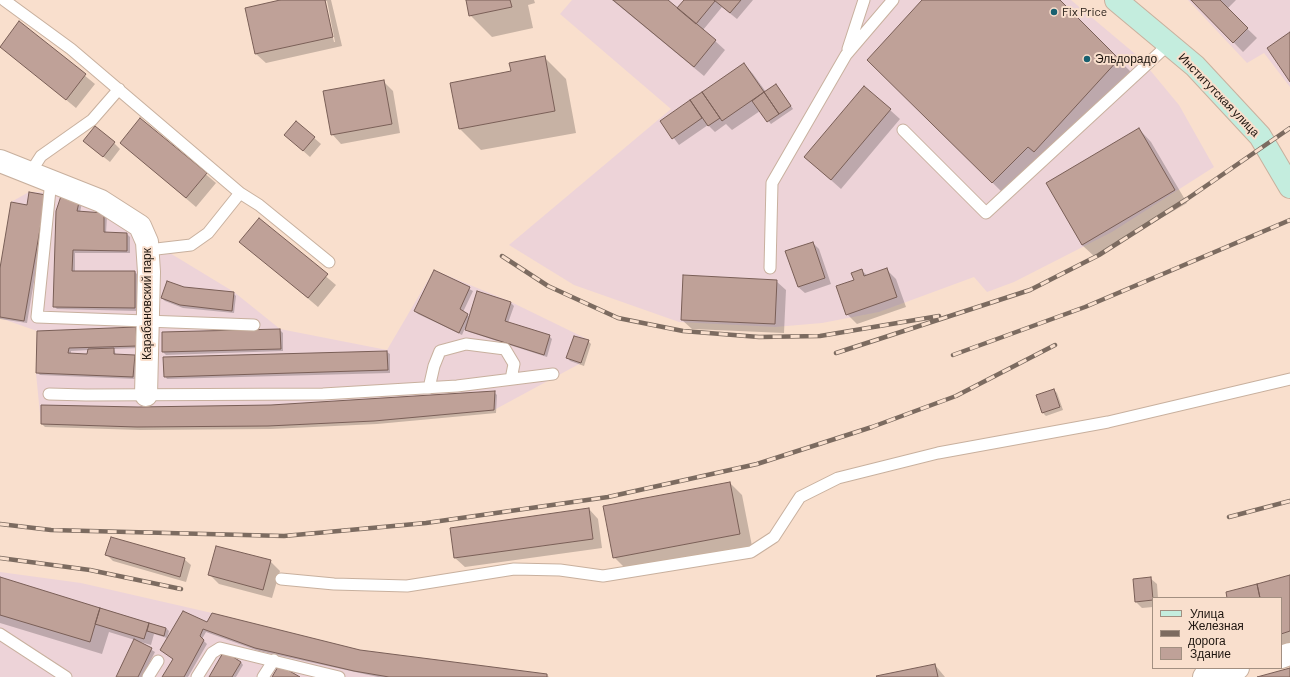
<!DOCTYPE html>
<meta charset="utf-8">
<style>
body{margin:0}
#map{position:relative;width:1290px;height:677px;overflow:hidden;background:#f9dfcd;font-family:Barlow,sans-serif}
canvas{display:block}
.legend{position:absolute;left:1152px;top:597px;width:130px;height:72px;box-sizing:border-box;background:#f9dfcd;border:1px solid #a28f81;margin:0;padding:5px 7px;list-style:none;font-size:12px;color:#1f1610}
.legend li{display:flex;align-items:center;gap:8px;height:20px}
.legend b{width:20px;border:1px solid #a28f81}
</style>
<div id="map">
<canvas width="1290" height="677"></canvas>
<ul class="legend">
<li><b style="height:5px;background:#c4edde"></b>Улица</li>
<li><b style="height:5px;background:#7c6b60"></b>Железная дорога</li>
<li><b style="height:11px;background:#bfa198"></b>Здание</li>
</ul>
</div>
<script>
const context = document.querySelector('canvas').getContext('2d');
context.lineJoin = 'round';
function paint(path, color) { context.fillStyle = color; context.fill(path, 'evenodd'); }
const shape = rows => new Path2D(rows.map(r => 'M' + r).join(''));
function strokePath(path, color, width, dash) { context.strokeStyle = color; context.lineWidth = width; context.lineCap = dash ? 'butt' : 'round'; context.setLineDash(dash || []); context.stroke(path); }
function drawText(font, color, halo, rows, align = 'center') {
  context.font = font + ' Barlow,sans-serif'; context.lineWidth = 4; context.setLineDash([]); context.textBaseline = 'middle'; context.strokeStyle = halo; context.fillStyle = color; for (const [text, x, y, turn = 0] of rows) {
    context.save(); context.translate(x, y); context.rotate((+turn || 0) * Math.PI / 180); context.textAlign = isNaN(turn) ? turn : align; if (halo) context.strokeText(text, 0, 0); context.fillText(text, 0, 0); context.restore();
  }
}
paint(shape([
 [572,0,1071,0,1140,58,1179,105,1214,167,1112,232,1014,282,987,292,974,277,879,312,822,323,775,327,679,322,574,285,509,245,671,109,560,14],
 [1188,0,1290,0,1290,87,1264,53,1247,63],
 [29,192,62,193,104,213,234,292,280,329,387,350,434,270,511,302,589,340,581,363,494,410,374,421,268,426,137,427,41,424,36,373,37,331,0,318,0,268,11,202],
 [0,572,81,583,212,613,360,650,547,674,547,677,0,677]
]), '#edd3d8');
paint(shape([
 [285,0,331,0,342,46,266,63,256,54],
 [325,1,327,1,335,42,334,42],
 [467,0,534,0,535,3,528,5,533,28,492,37,470,15],
 [612,0,666,0,681,12,685,0,753,0,737,19,722,7,703,30,725,50,704,76],
 [923,0,1058,0,1131,72,1005,195,868,60],
 [1192,0,1236,0,1227,9,1257,38,1243,52],
 [19,22,95,84,76,108,1,46],
 [544,57,566,79,576,133,481,150,460,129,512,72],
 [744,64,753,74,766,92,779,88,793,109,771,124,760,111,732,130,726,124,715,132,708,125,679,145,661,121],
 [383,81,393,91,400,133,341,144,332,134],
 [890,110,900,119,841,189,805,157],
 [141,119,216,183,196,207,121,143],
 [296,122,321,144,310,157,292,141],
 [1139,129,1151,142,1187,203,1095,257,1082,245,1047,183],
 [114,143,120,149,110,162,91,147],
 [48,199,27,323,0,319,0,274],
 [82,202,80,213,104,214,107,217,106,233,127,234,130,237,130,253,75,253,75,272,135,272,138,275,138,311,57,309,54,306,57,211],
 [259,220,336,285,318,307,241,242],
 [813,243,819,249,831,284,805,293,798,287],
 [886,269,896,279,906,307,857,324,847,314,861,270,868,276],
 [435,271,473,291,463,312,470,317,478,292,511,303,514,306,508,323,549,336,552,339,547,357,469,332,465,328,462,335,418,314,415,311],
 [776,281,786,290,784,333,692,329,682,320],
 [184,288,233,293,236,296,234,313,183,308,165,301,162,298],
 [136,328,139,331,140,348,114,349,116,355,135,356,137,359,136,379,40,375,37,372,38,332],
 [89,350,88,355,71,354,71,351],
 [280,330,283,333,283,351,166,355,163,352],
 [588,341,591,344,584,366,570,361,568,358],
 [387,352,390,354,390,373,167,379,165,376,164,358],
 [1054,390,1057,393,1063,410,1046,416,1043,413,1037,395],
 [494,392,497,395,496,413,377,424,271,429,140,430,45,427,42,424,138,408,271,406],
 [730,483,742,495,752,546,626,569,614,557],
 [589,509,598,519,602,548,465,567,455,558],
 [107,555,184,559,191,565,186,582,113,561],
 [270,561,280,571,272,598,219,584,209,574],
 [1290,576,1290,647,1281,645,1281,598,1228,598],
 [0,578,166,628,169,631,167,638,154,634,151,645,137,641,155,652,142,677,117,677,135,640,109,632,102,654,0,623],
 [1150,578,1157,584,1158,598,1153,598,1153,607,1142,608,1136,602],
 [207,624,360,651,547,675,549,677,378,677,259,651,206,632,202,639,207,644,188,677,164,677,174,660],
 [241,662,243,665,236,677,210,677],
 [935,665,945,677,879,677]
]), '#0003');
const building = shape([
 [280,0,325,0,333,37,255,54,245,8,280,0],
 [466,0,510,0,512,7,469,16,466,0],
 [613,0,668,0,716,40,694,67,613,0],
 [684,0,714,0,715,1,696,24,677,8,684,0],
 [714,0,741,0,730,13,714,0],
 [922,0,1060,0,1119,59,1034,152,1028,147,992,183,867,60,922,0],
 [1191,0,1220,0,1248,28,1233,43,1191,0],
 [19,21,86,74,66,100,0,47,19,21],
 [1290,32,1290,82,1267,48,1290,32],
 [545,56,555,111,459,129,450,83,511,71,509,63,545,56],
 [744,63,764,92,722,121,702,92,744,63],
 [384,80,392,124,331,135,323,91,384,80],
 [776,84,791,106,779,114,764,92,776,84],
 [864,86,891,109,831,180,804,157,864,86],
 [702,92,720,118,708,126,690,100,702,92],
 [764,92,779,114,767,122,752,101,764,92],
 [690,100,702,118,672,139,660,121,690,100],
 [140,118,207,173,186,198,120,143,140,118],
 [296,121,315,137,303,151,284,135,296,121],
 [95,126,115,142,103,157,83,141,95,126],
 [1139,128,1175,190,1082,245,1046,183,1139,128],
 [29,192,46,195,24,321,0,317,0,268,11,202,27,205,29,192],
 [62,193,80,198,77,211,104,213,104,232,127,233,127,251,73,250,72,271,135,271,135,308,53,307,56,211,62,193],
 [259,218,328,274,308,298,239,242,259,218],
 [813,242,825,278,798,287,785,251,813,242],
 [887,268,897,297,846,315,836,286,854,280,851,273,862,269,864,276,887,268],
 [434,270,470,287,460,309,468,314,459,333,414,311,434,270],
 [683,275,777,280,775,324,681,320,683,275],
 [167,281,184,287,234,292,232,311,180,305,161,298,167,281],
 [477,291,511,302,505,321,550,335,544,355,465,330,477,291],
 [136,327,137,346,69,348,68,353,87,354,88,349,114,348,114,354,135,355,133,377,36,373,37,331,136,327],
 [280,329,281,349,162,352,162,332,280,329],
 [574,336,589,340,581,363,566,358,574,336],
 [387,351,388,370,164,377,163,357,387,351],
 [1054,389,1060,407,1042,413,1036,395,1054,389],
 [495,391,494,410,374,421,268,426,137,427,41,424,41,405,138,407,271,405,495,391],
 [730,482,740,534,613,558,603,506,730,482],
 [589,508,593,539,454,558,450,528,589,508],
 [111,537,185,558,180,577,105,555,111,537],
 [216,546,271,560,263,590,208,575,216,546],
 [1290,575,1290,631,1281,634,1281,598,1260,598,1257,584,1290,575],
 [0,577,100,608,90,642,0,615,0,577],
 [1151,577,1153,600,1135,602,1133,579,1151,577],
 [1257,584,1260,598,1227,598,1226,592,1257,584],
 [100,608,149,623,144,639,95,624,100,608],
 [183,611,207,622,212,613,360,650,547,674,547,677,389,677,354,671,255,648,203,629,200,636,204,640,184,677,162,677,173,659,160,650,183,611],
 [149,623,166,628,164,636,147,631,149,623],
 [134,639,152,648,138,677,116,677,134,639],
 [224,651,241,662,232,677,209,677,224,651],
 [935,664,938,677,877,677,876,676,935,664],
 [279,665,300,677,272,677,279,665],
 [1290,668,1290,677,1257,677,1290,668]
]);
paint(building, '#bfa198');
strokePath(building, '#7a5f57', 1);
const lane = shape([
 [4,0,71,49,240,193,259,205,329,262],
 [848,49,864,0],
 [903,130,986,213,1169,44],
 [30,173,41,156,92,120,119,89],
 [51,180,37,317,254,325],
 [148,250,191,245,208,233,240,193],
 [770,268,772,183,846,55,893,0],
 [429,388,434,366,440,351,466,344,505,349,514,364,511,379],
 [49,394,86,395,323,394,457,386,553,374],
 [281,579,334,584,407,586,514,569,560,570,603,576,751,552,774,537,800,497,838,478,938,453,1108,422,1290,379],
 [0,634,66,677],
 [148,677,158,661],
 [197,677,212,653,220,648,339,677],
 [263,677,274,660]
]);
const street = shape([
 [0,161,101,201,140,226,147,242,149,272,146,395],
 [1281,657,1290,654],
 [1204,677,1238,668]
]);
const secondary = shape([
 [1116,0,1195,66,1260,136,1290,187]
]);
strokePath(lane, '#c8b09e', 13);
strokePath(street, '#c8b09e', 24);
strokePath(secondary, '#c8b09e', 24);
strokePath(lane, '#fff', 11);
strokePath(street, '#fff', 22);
strokePath(secondary, '#c4edde', 22);
const rail = shape([
 [502,256,548,286,618,318,683,331,759,337,820,336,939,316],
 [836,353,1030,290,1099,255,1187,199,1290,128],
 [953,355,1085,307,1290,220],
 [1229,517,1290,501],
 [0,524,51,530,284,536,426,523,608,497,757,464,872,427,956,396,1055,345],
 [0,558,90,570,181,589]
]);
strokePath(rail, '#7c6b60', 4.5);
strokePath(rail, '#f9dfcd', 3, [9]);
for (const [x, y, r, color] of [
 [1054,12,4,"#186070"],
 [1087,59,4,"#186070"]
]) { const dot = new Path2D(); dot.arc(x, y, r, 0, 2 * Math.PI); context.fillStyle = color; context.fill(dot); strokePath(dot, '#f9dfcd', 1.5); }
drawText('12px', '#1f1610', '#f9dfcd', [
 ["Fix Price",1062,12],
 ["Эльдорадо",1095,59]
], 'left');
drawText('12px', '#1f1610', '#f9dfcd', [
 ["Институтская улица",1219,95,46],
 ["Карабановский парк",147,304,-90]
]);
</script>
